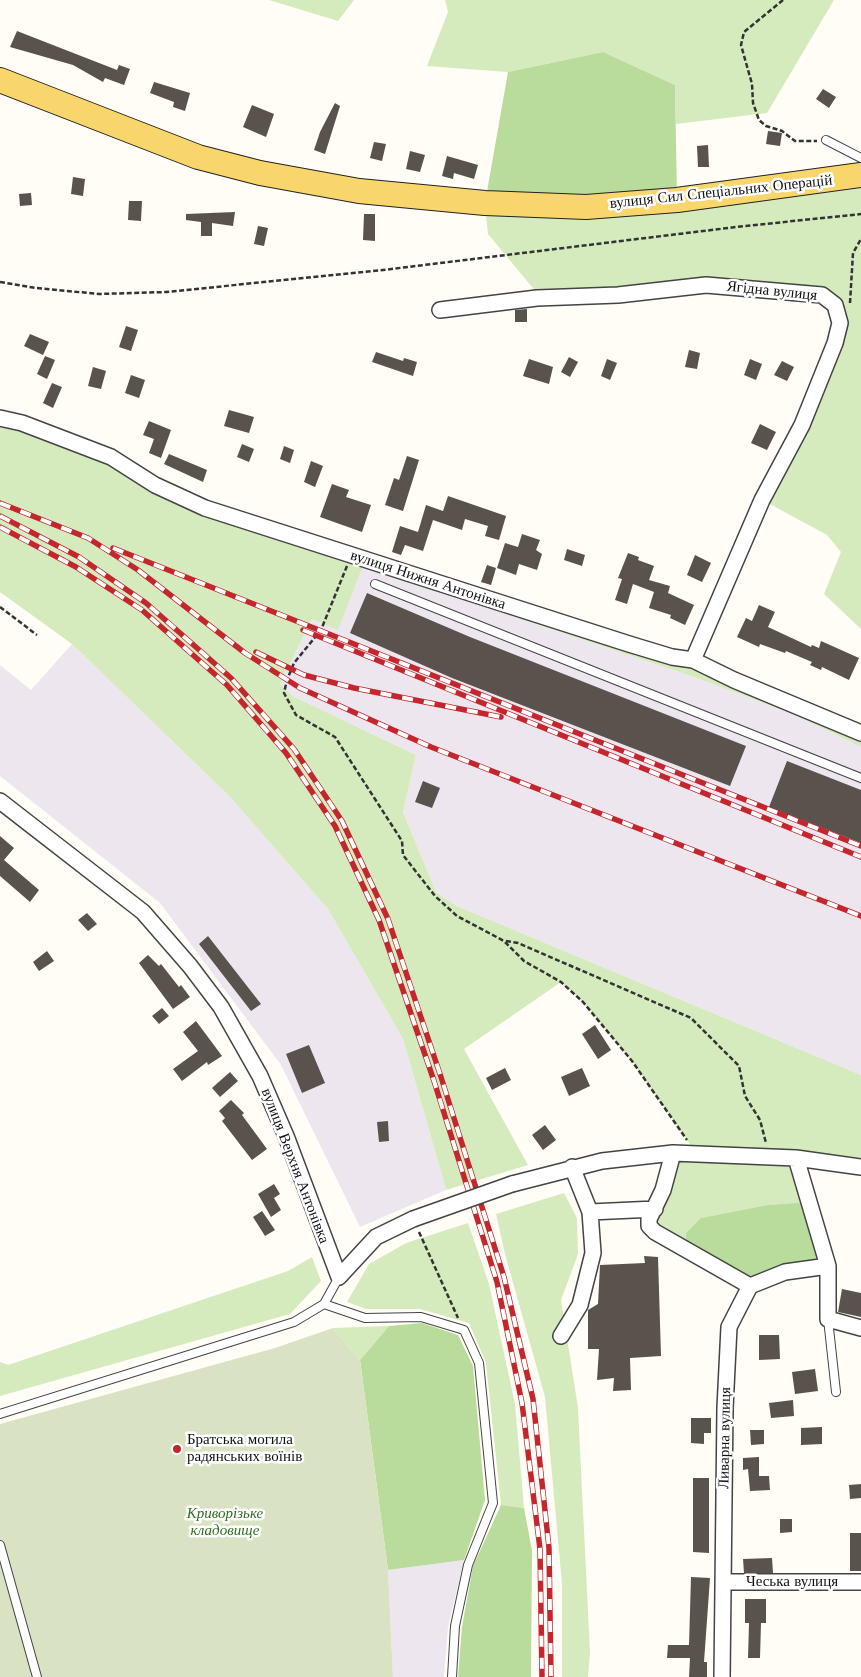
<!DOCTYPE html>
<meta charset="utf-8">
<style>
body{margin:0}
canvas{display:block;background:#fffdf5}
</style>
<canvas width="861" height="1677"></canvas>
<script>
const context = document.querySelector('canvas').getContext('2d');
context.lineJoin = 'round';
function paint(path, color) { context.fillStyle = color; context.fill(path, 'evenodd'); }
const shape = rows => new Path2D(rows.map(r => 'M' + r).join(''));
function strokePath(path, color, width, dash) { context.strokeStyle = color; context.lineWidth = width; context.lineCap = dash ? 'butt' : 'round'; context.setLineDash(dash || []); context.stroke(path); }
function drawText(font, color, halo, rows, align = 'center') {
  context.font = font + ' "Libre Baskerville",serif'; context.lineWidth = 5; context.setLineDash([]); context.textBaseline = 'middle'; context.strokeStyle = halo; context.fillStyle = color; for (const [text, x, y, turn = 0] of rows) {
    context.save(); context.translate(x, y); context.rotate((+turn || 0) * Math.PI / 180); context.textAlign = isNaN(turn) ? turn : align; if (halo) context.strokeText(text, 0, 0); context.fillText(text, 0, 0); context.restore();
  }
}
paint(shape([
 [363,566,694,677,795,715,861,747,861,1075,457,906,436,892,403,812,416,755,293,696,280,684,312,619,338,629],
 [72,644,229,796,328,909,403,1039,446,1190,360,1227,281,1065,160,903,0,776,0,665,31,690],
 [464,1560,448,1627,444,1677,393,1677,388,1570]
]), '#eee6ef');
paint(shape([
 [269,0,354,0,338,21],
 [445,0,834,0,767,113,676,124,675,85,603,52,508,72,427,66,448,12],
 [861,184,861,629,824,594,841,552,827,535,766,502,805,428,839,303,660,286,537,293,488,234,486,214,586,219,679,212],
 [0,422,109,461,153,490,690,666,861,736,861,747,795,715,694,677,363,566,338,630,312,619,280,684,293,696,416,755,403,812,436,892,457,906,861,1075,861,1167,796,1158,809,1202,767,1205,701,1218,686,1250,649,1226,673,1153,696,1153,632,1061,583,1002,561,982,464,1049,528,1165,446,1190,403,1039,328,909,229,796,72,644,0,592],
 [564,1193,577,1218,578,1254,561,1300,578,1408,590,1653,588,1677,562,1677,562,1584,545,1397,505,1254,496,1214],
 [468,1223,489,1284,515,1404,524,1508,501,1505,486,1363,469,1323,420,1309,366,1309,347,1302,369,1264,406,1243],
 [312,1257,321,1281,290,1314,0,1396,0,1362,8,1365,288,1271],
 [389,1326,360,1360,333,1328]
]), '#d5ebbd');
paint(shape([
 [603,52,675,85,677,200,485,203,508,72],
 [809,1202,828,1266,750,1286,686,1250,686,1233,701,1218,767,1205],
 [422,1323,458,1335,473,1366,485,1500,464,1560,388,1570,360,1360,389,1326],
 [501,1505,524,1508,532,1551,531,1677,458,1677,462,1627,473,1566]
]), '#b9dc9c');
paint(shape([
 [333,1328,360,1360,388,1570,393,1677,0,1677,0,1424,275,1348]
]), '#d9e3c4');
paint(shape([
 [17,31,117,70,119,65,130,69,124,85,105,78,103,82,73,65,10,47],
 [154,82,190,93,185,111,173,107,174,102,150,93],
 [823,89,836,97,829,108,816,99],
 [335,103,340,106,325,154,314,150,320,132],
 [252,105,274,114,266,137,243,127],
 [768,131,782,133,780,146,766,144],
 [374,142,386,144,382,161,370,158],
 [708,145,709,167,698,167,697,146],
 [410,151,425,155,420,172,406,169],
 [447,156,478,165,474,179,454,173,453,179,442,176],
 [73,177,85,179,83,196,71,194],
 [31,193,32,205,20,206,19,194],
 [129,201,142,201,141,221,128,220],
 [235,212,233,226,212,223,212,236,201,236,201,222,186,220,186,214],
 [364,214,375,214,375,241,363,240],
 [258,226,268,228,264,246,254,244],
 [527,309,527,322,515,322,515,310],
 [126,326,138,330,131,351,119,347],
 [30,334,49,342,43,355,24,346],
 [689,350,700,353,697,369,685,367],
 [376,352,403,361,404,358,417,362,413,376,372,362],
 [45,356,55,360,47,379,37,374],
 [569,357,578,362,570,377,561,372],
 [529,359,553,367,549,384,523,376],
 [607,359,617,363,610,380,601,376],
 [750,359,762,364,756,380,744,375],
 [782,361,794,367,787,381,774,375],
 [93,367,106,371,101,389,88,386],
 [131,375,145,380,139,398,125,393],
 [52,383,62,387,53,408,43,403],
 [229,410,254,417,249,433,224,426],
 [149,421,171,430,161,458,149,453,154,439,143,435],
 [760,424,776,432,767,450,751,443],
 [242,444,254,449,249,462,237,457],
 [284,446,294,450,290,463,280,459],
 [169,454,207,470,203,482,164,464],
 [407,456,419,460,403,511,385,505,394,478,399,480],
 [311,461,323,466,315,487,304,482],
 [332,484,349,490,346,497,371,505,362,532,320,517],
 [448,496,506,516,499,540,485,536,488,526,465,519,462,530,433,520,423,551,405,545,401,555,392,552,400,526,418,532,426,505,443,511],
 [522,534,540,540,536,550,542,554,537,570,519,564,516,575,497,568,505,543,518,547],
 [567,549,585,555,582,566,564,560],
 [628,553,639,557,638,560,654,566,649,580,670,586,668,593,694,605,685,625,670,618,671,615,649,608,654,592,633,584,627,604,615,600,622,579,618,578],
 [695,555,711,563,702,582,687,575],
 [487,565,496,568,491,585,481,582],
 [367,593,470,637,746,746,730,786,452,678,350,633],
 [759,605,775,612,768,627,811,647,812,645,819,648,821,641,859,658,849,680,822,667,821,670,810,665,812,662,786,651,785,653,760,644,759,647,737,637,746,618,752,621],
 [787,761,861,790,861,843,769,807],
 [423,781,440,788,432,808,415,802],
 [0,836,14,848,4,860,39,890,30,902,0,876],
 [87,913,97,924,88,931,78,920],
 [208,936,261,1004,251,1011,199,944],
 [47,951,54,961,39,971,33,962],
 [148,955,159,966,161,964,179,987,181,985,190,997,173,1009,139,963],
 [162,1008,169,1016,159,1024,152,1016],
 [196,1021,222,1056,208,1065,207,1062,182,1081,173,1069,198,1051,183,1032],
 [595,1025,611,1050,598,1059,582,1034],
 [309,1045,325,1083,302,1093,286,1054],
 [505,1068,511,1080,492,1090,486,1078],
 [582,1068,590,1086,569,1096,561,1077],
 [230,1072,238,1081,220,1097,212,1088],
 [231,1100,244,1113,242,1115,267,1149,252,1160,222,1121,225,1118,219,1111],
 [388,1121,389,1141,379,1142,377,1122],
 [545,1125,556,1140,543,1150,532,1135],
 [274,1184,280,1194,274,1198,281,1210,271,1217,258,1194],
 [262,1211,275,1230,265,1236,253,1217],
 [644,1256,658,1257,661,1356,630,1358,631,1390,613,1391,614,1378,597,1380,599,1349,588,1349,588,1310,598,1304,600,1265,645,1263],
 [842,1289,861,1293,861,1317,838,1312],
 [759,1335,779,1335,780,1359,759,1360],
 [815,1369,818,1391,795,1394,792,1372],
 [793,1400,794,1416,771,1418,769,1403],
 [691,1418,711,1418,711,1433,704,1433,704,1444,691,1443],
 [822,1427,822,1444,801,1445,801,1428],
 [750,1430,764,1430,764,1444,751,1445],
 [759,1457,759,1476,769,1476,770,1490,750,1491,748,1469,743,1470,743,1458],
 [693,1478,709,1478,709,1553,693,1552],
 [861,1484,861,1498,850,1499,849,1485],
 [780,1519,792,1519,792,1532,780,1533],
 [850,1533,861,1533,861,1571,850,1571],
 [772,1558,773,1573,744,1573,743,1559],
 [691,1577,710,1578,704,1662,707,1662,707,1677,689,1677,690,1658,667,1658,668,1645,689,1645],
 [745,1599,766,1599,766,1623,761,1623,760,1658,748,1658,749,1623,745,1623]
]), '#5a524d');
const lane = shape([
 [826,140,861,158],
 [375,584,861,778],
 [324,1304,365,1318,421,1317,464,1330,479,1363,493,1503,468,1565,455,1626,452,1677],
 [828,1319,836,1392],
 [0,1414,294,1322,324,1304,339,1277],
 [0,1545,37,1677]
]);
const street = shape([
 [440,310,537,298,618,295,706,285,822,295,835,305,840,323,835,343,802,425,762,500,693,660],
 [0,418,22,423,111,457,155,485,205,508,629,644,672,657,693,660,734,680,861,733],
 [0,801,143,912,190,966,221,1007,260,1076,286,1136,339,1277,376,1237,413,1219],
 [673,1153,663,1190,649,1219,649,1226,655,1232,750,1286],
 [796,1158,828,1266,828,1319,861,1328],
 [512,1184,602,1161,673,1153,796,1158,861,1167],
 [590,1212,655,1209],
 [561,1336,580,1305,593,1253,590,1212,572,1167],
 [723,1582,861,1582],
 [722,1677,725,1408,729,1327,750,1286,785,1272,828,1266]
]);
const primary = shape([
 [0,80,198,157,260,173,359,191,485,203,586,207,677,200,861,175]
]);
strokePath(lane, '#444', 10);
strokePath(street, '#444', 18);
strokePath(primary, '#222', 26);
strokePath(shape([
 [783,0,744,32,741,45,752,84,753,103,759,120,766,126,782,131,795,141,817,141],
 [0,282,36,288,99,294,166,292,383,270,736,227,861,214],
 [850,303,853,253,861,239],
 [347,566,321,630,294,663,287,680,284,693,296,715,335,737,402,841,403,855,435,896,457,916,504,941,524,961,561,982,583,1002,632,1061,687,1140],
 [0,607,37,635],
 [506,941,518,943,691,1018,739,1066,745,1096,760,1120,766,1143],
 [419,1232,458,1318]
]), '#333', 2.5, [5, 2.5]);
strokePath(lane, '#fff', 8);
strokePath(street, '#fff', 15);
strokePath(primary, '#f9d66b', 24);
const rail = shape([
 [0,503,88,538,138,570,245,653,300,688,431,747,861,916],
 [0,516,79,557,146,603,231,678,294,749,342,821,388,919,441,1077,504,1277,533,1399,549,1548,551,1677],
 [0,527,76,567,142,610,227,685,286,753,335,826,379,920,434,1081,497,1282,522,1403,540,1549,542,1677],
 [113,548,861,846],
 [303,630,861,857],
 [256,652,304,675,354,688,501,717]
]);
strokePath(rail, '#c4262e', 5.5);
strokePath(rail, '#fff', 4, [11]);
const streetBridge = shape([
 [413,1219,512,1184]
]);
strokePath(streetBridge, '#444', 18, []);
strokePath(streetBridge, '#fff', 15);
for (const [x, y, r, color] of [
 [177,1449,5,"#c4262e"]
]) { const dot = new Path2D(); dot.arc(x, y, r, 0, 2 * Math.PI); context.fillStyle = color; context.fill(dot); strokePath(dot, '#fff', 2); }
drawText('15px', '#111', '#fff', [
 ["вулиця Сил Спеціальних Операцій",721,192,-6],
 ["Ягідна вулиця",772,291,6],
 ["вулиця Нижня Антонівка",428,580,18],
 ["вулиця Верхня Антонівка",295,1166,69],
 ["Ливарна вулиця",725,1438,-89],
 ["Чеська вулиця",792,1582]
]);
drawText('15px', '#111', '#fff', [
 ["Братська могила",187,1440],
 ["радянських воїнів",187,1457]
], 'left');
drawText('italic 15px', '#2f6b1f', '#fff', [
 ["Криворізьке",225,1514],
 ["кладовище",225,1531]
]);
</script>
